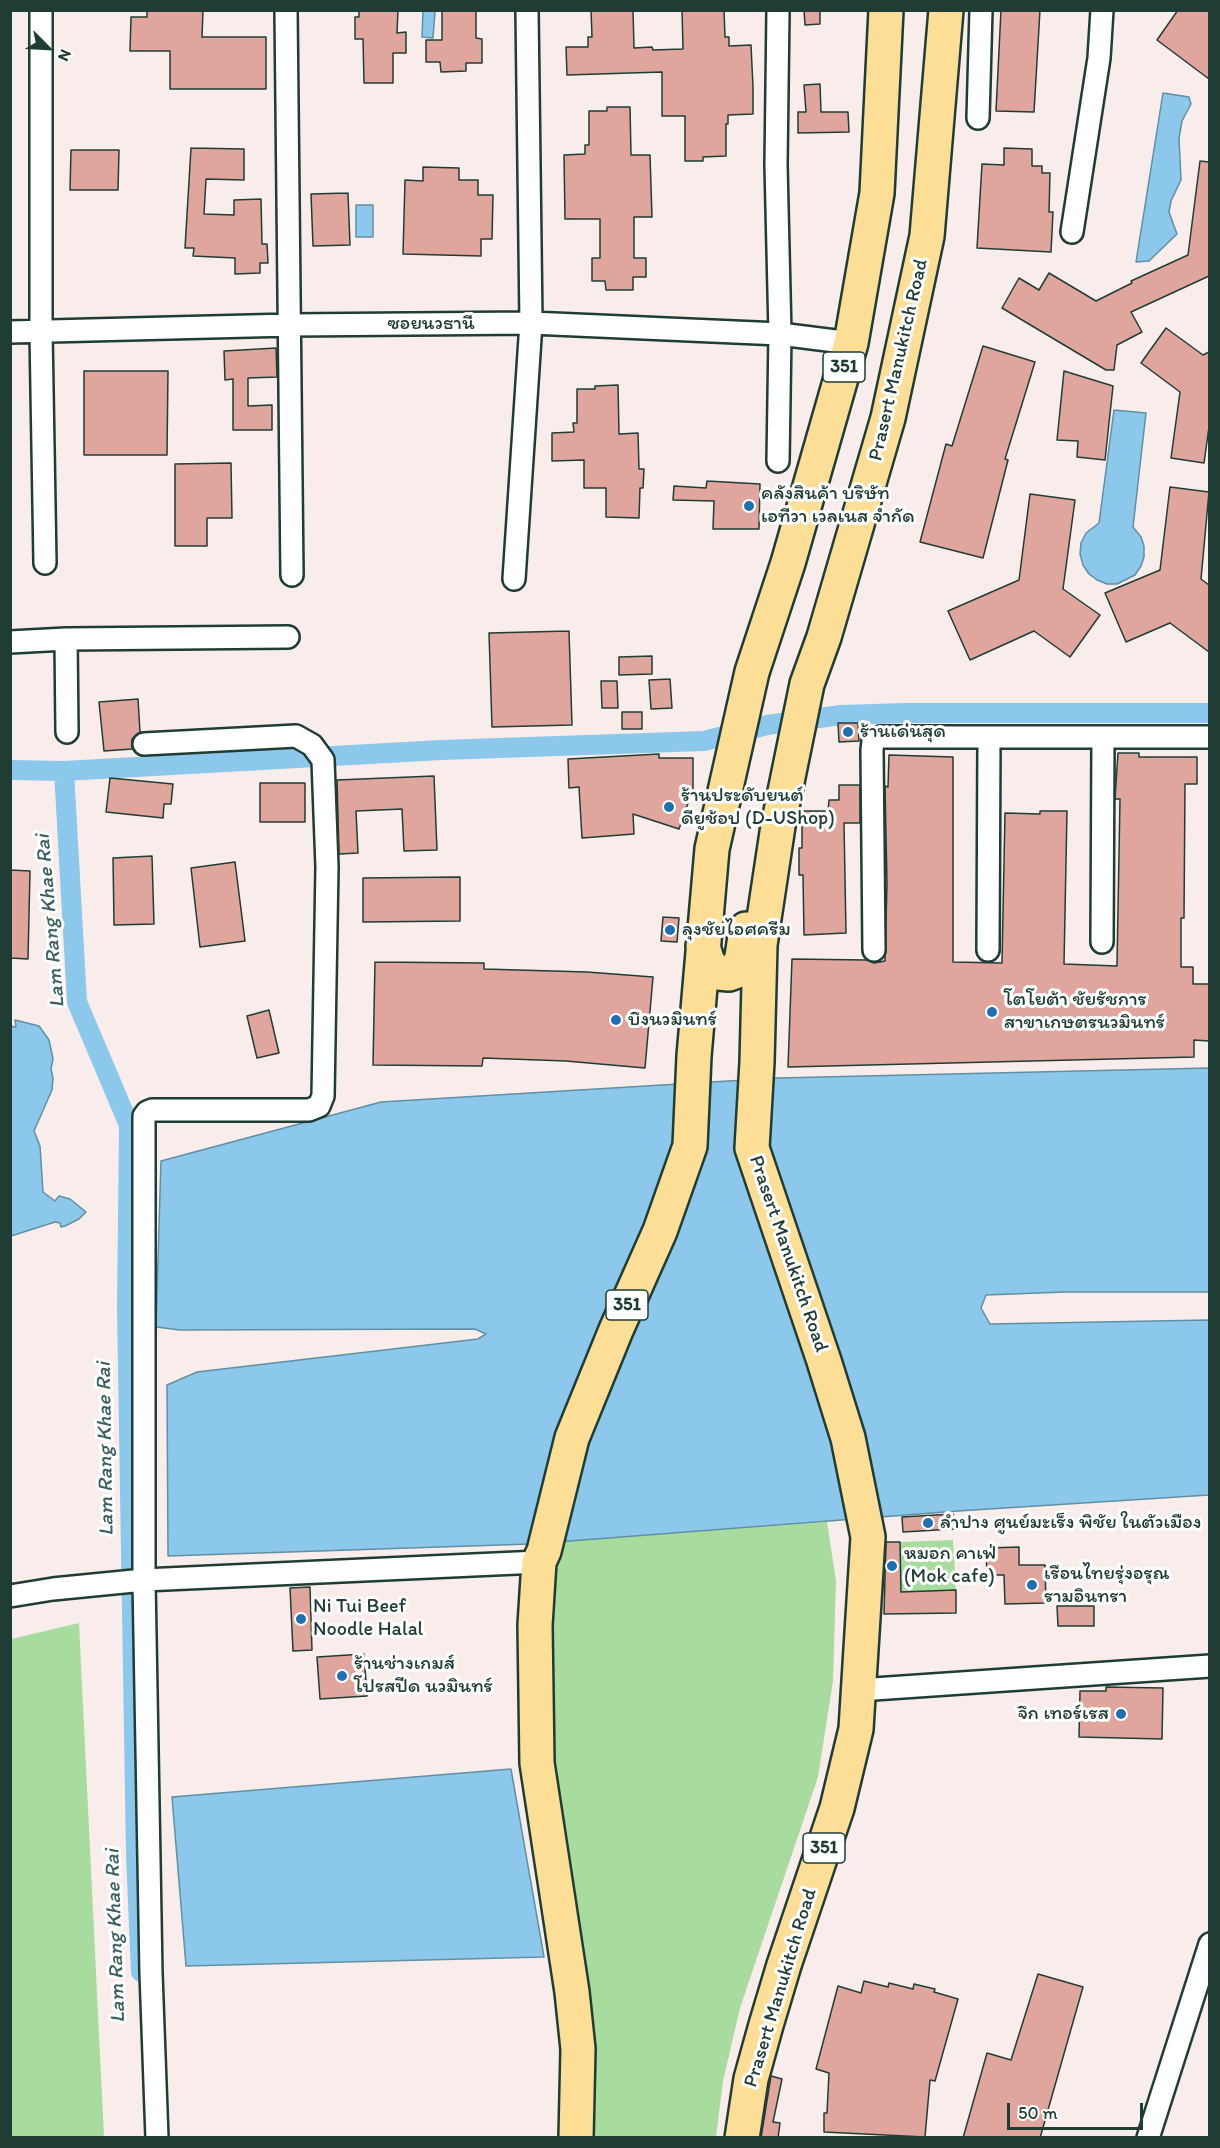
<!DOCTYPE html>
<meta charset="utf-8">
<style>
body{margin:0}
#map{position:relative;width:1220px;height:2148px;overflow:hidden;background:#f9edec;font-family:Itim,sans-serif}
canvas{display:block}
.frame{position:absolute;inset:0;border:12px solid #1f3d34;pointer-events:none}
.north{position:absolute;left:18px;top:18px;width:60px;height:60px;-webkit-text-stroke:4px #fff;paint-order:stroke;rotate:114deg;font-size:16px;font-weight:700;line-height:24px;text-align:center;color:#1f3d34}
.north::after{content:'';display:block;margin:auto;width:21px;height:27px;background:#1f3d34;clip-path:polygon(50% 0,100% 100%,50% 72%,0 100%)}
.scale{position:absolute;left:1007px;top:2103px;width:136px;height:27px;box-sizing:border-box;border:3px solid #1f3d34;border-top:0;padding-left:8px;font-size:18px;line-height:21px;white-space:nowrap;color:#1f3d34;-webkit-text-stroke:4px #fff;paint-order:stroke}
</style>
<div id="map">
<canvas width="1220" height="2148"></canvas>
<div class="frame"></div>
<div class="north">N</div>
<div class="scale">50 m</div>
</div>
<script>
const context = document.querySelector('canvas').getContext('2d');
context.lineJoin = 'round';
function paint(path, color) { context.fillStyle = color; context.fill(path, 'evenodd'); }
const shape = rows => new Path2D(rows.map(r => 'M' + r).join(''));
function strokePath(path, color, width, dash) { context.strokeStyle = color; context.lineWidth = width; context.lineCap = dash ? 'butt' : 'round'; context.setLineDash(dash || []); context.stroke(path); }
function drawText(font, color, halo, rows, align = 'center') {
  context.font = font + ' Itim,"Playpen Sans Thai",sans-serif'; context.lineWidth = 6; context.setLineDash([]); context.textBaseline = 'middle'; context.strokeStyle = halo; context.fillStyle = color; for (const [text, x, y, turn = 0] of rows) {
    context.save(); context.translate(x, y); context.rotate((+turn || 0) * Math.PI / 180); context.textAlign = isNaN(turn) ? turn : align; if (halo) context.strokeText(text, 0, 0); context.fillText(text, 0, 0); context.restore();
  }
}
paint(shape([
 [827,1522,836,1581,833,1681,818,1777,740,2008,723,2081,716,2137,581,2137,533,1822,518,1748,531,1544],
 [953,1540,956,1590,901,1592,900,1542],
 [79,1623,104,2137,11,2137,11,1639]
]), '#a7dc9e');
const water = shape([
 [423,11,435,11,433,38,422,37,423,11],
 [1163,93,1189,97,1191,104,1182,121,1179,138,1181,180,1171,201,1169,212,1177,234,1149,261,1136,262,1163,93],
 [356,205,373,205,373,237,356,237,356,205],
 [1114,410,1146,413,1133,527,1141,537,1144,546,1144,557,1141,566,1135,575,1117,584,1107,584,1097,580,1089,574,1083,565,1080,554,1081,543,1086,533,1099,523,1114,410],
 [15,1020,39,1026,49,1040,53,1059,51,1069,53,1078,52,1090,34,1131,40,1146,43,1192,55,1201,59,1196,70,1199,86,1212,79,1219,65,1226,61,1227,60,1223,55,1222,11,1236,10,1026,16,1027,15,1020],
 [1209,1068,1209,1292,1065,1292,986,1295,981,1308,990,1324,1209,1320,1209,1495,958,1511,531,1544,168,1556,167,1385,197,1372,478,1339,486,1334,475,1329,180,1330,156,1327,161,1161,381,1102,778,1078,1209,1068],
 [511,1769,544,1957,186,1966,172,1797,511,1769]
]);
paint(water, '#8cc7ec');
strokePath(water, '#6090a2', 1.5);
strokePath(shape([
 [10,770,64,771,441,750,704,741,767,725,841,715,905,713,1210,713],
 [64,771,77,1002,129,1125,127,1308,136,1855,141,1972]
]), '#8cc7ec', 20);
const building = shape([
 [147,10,203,10,202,37,266,37,266,89,170,89,170,51,130,51,131,17,147,17,147,10],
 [359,10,398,10,397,33,406,32,406,53,393,53,393,83,364,83,363,39,355,39,355,17,359,17,359,10],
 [442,10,476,10,476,38,482,39,482,63,466,63,466,71,441,72,440,62,426,62,426,40,442,40,442,10],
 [591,10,633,10,634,48,652,47,653,50,683,49,682,10,724,10,725,37,729,37,729,46,751,45,753,87,753,114,728,115,728,124,726,124,726,156,703,157,703,161,685,161,685,116,662,116,662,72,567,75,566,47,588,47,588,37,592,37,591,10],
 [804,10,820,10,820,24,805,25,804,10],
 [1001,10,1040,10,1034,112,996,111,1001,10],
 [1178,10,1209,10,1209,79,1157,40,1178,10],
 [820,84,821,112,848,112,849,132,798,133,798,112,806,112,804,85,820,84],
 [607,107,630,107,631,155,650,155,652,217,634,217,634,258,646,258,646,277,633,277,633,290,606,290,605,281,592,281,592,258,600,258,600,219,565,219,564,155,585,154,585,145,589,145,589,111,607,111,607,107],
 [191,148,244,149,244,180,206,179,204,214,234,215,234,200,261,199,262,244,267,244,268,263,260,263,260,273,235,274,235,258,193,256,194,248,185,248,191,148],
 [1004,148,1032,149,1032,166,1042,166,1042,173,1050,173,1049,212,1053,212,1051,252,977,248,982,164,1004,165,1004,148],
 [71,150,119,150,118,190,70,190,71,150],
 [1200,161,1209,162,1209,276,1131,312,1142,332,1117,345,1114,370,1106,370,1002,308,1019,278,1039,290,1049,273,1096,301,1132,283,1131,281,1188,255,1200,161],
 [423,167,459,168,459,180,478,180,478,195,493,195,492,239,481,239,481,256,403,254,405,180,423,181,423,167],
 [348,193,350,245,313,246,311,194,348,193],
 [1166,328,1203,355,1209,352,1209,427,1204,463,1171,458,1180,392,1141,363,1166,328],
 [983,346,1035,362,1005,459,1008,460,983,558,920,542,946,444,952,446,983,346],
 [276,348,277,377,248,378,248,406,272,405,272,430,233,430,233,379,225,380,224,351,276,348],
 [84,371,168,371,167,455,84,455,84,371],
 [1064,371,1113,386,1105,460,1077,457,1078,441,1057,440,1064,371],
 [618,385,619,434,638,433,639,469,644,469,643,488,640,488,639,518,606,517,606,488,584,488,584,460,552,461,552,433,574,432,573,423,577,423,577,389,595,389,595,386,618,385],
 [231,463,232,518,207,518,207,546,175,546,175,464,231,463],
 [707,481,760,484,759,529,713,529,714,501,673,500,674,486,706,488,707,481],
 [1170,487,1209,492,1201,579,1209,585,1209,652,1170,623,1126,642,1105,593,1160,570,1170,487],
 [1030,494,1075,500,1063,589,1100,615,1070,657,1034,631,970,660,948,611,1019,580,1030,494],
 [569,631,572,725,492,727,489,633,569,631],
 [652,656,652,674,619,675,619,657,652,656],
 [670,679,672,708,651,709,649,680,670,679],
 [601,681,617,681,618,708,602,708,601,681],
 [138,699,140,732,132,739,132,749,104,751,99,702,138,699],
 [622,712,642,712,642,729,622,729,622,712],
 [838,723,858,723,859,741,839,742,838,723],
 [1118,753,1139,753,1139,757,1197,757,1197,784,1185,784,1184,918,1181,918,1181,967,1193,967,1193,984,1209,984,1209,1041,1194,1040,1194,1057,788,1067,792,959,867,960,874,963,885,961,887,883,885,786,888,787,889,755,953,757,953,962,1002,963,1005,813,1040,814,1040,811,1067,811,1064,964,1117,966,1120,799,1115,799,1118,753],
 [659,754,659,758,693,758,693,789,679,829,633,814,634,834,582,838,579,787,569,788,568,759,659,754],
 [434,776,437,850,404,851,402,809,356,811,358,853,339,854,337,780,434,776],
 [110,778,173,784,171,804,164,804,163,818,106,812,110,778],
 [260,783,305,783,305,822,260,822,260,783],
 [839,785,860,785,860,823,844,823,846,933,804,935,803,875,799,875,799,848,802,848,802,811,828,811,829,800,839,800,839,785],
 [152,856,154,924,114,925,113,858,152,856],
 [235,862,245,941,200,947,191,868,235,862],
 [10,870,30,871,28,959,10,958,10,870],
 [460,877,460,921,363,922,363,878,460,877],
 [663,917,679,918,677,942,661,941,663,917],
 [375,962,484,963,484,969,587,972,653,977,645,1068,566,1061,483,1058,482,1066,373,1065,375,962],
 [269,1010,279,1053,257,1058,247,1016,269,1010],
 [953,1514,954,1529,903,1532,902,1517,953,1514],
 [886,1542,900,1542,901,1592,956,1590,956,1613,884,1614,886,1542],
 [1019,1547,1019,1565,1045,1565,1046,1603,1005,1604,1004,1575,987,1575,986,1548,1019,1547],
 [310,1587,312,1650,293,1651,290,1588,310,1587],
 [1057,1606,1094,1606,1094,1626,1058,1626,1057,1606],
 [364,1654,367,1696,320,1699,317,1657,364,1654],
 [1106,1687,1163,1688,1162,1739,1079,1737,1080,1691,1106,1691,1106,1687],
 [1038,1974,1083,1987,1040,2138,963,2138,987,2053,1011,2060,1038,1974],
 [864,1981,888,1987,889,1983,913,1989,914,1984,935,1989,934,1992,958,1999,935,2081,930,2080,925,2137,824,2132,824,2113,827,2113,829,2073,816,2069,838,1986,861,1993,864,1981],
 [771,2076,782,2079,773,2122,780,2123,778,2138,761,2138,771,2076]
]);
paint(building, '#e0a69e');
strokePath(building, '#1f3d34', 1.5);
const minor = shape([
 [41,10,41,332,45,563],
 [286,10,292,575],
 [778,10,776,165,780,334,778,461],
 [978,118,981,10],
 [1072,232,1099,58,1102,10],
 [10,332,290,325,531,323,780,334,851,343],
 [514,579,531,323,527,10],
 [66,639,67,732],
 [10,642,66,639,288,637],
 [144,744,296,736,312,745,323,760,327,867,323,1096,319,1106,309,1110,152,1110,147,1112,144,1116,144,1580,151,1973,157,2138],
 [1102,942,1103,738],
 [874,950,872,750,873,741,880,737,1210,737],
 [988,950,989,737],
 [10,1596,53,1589,144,1580,539,1562],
 [859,1690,1210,1666],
 [1148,2138,1210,1944]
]);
const primary = shape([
 [703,946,708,963,718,973,729,974,737,971,742,957,746,929],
 [576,2138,578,2049,572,1992,537,1763,535,1625,539,1562,544,1551,572,1438,616,1330,660,1231,690,1146,694,1056,712,849,752,672,788,563,851,343,877,193,886,10],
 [742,2138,751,2079,766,2025,784,1965,837,1808,856,1729,868,1537,848,1438,824,1361,752,1148,757,1062,760,945,778,826,807,684,824,637,888,418,927,236,946,10]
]);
strokePath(minor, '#1f3d34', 26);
strokePath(primary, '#1f3d34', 38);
strokePath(minor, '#fff', 21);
strokePath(primary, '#fcde96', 33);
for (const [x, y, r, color] of [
 [749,506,6,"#1f6fb2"],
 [848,732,6,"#1f6fb2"],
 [669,807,6,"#1f6fb2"],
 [670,930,6,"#1f6fb2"],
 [992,1012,6,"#1f6fb2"],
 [616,1020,6,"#1f6fb2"],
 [928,1523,6,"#1f6fb2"],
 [892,1566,6,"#1f6fb2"],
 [1032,1585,6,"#1f6fb2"],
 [301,1619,6,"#1f6fb2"],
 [342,1676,6,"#1f6fb2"],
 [1121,1714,6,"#1f6fb2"]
]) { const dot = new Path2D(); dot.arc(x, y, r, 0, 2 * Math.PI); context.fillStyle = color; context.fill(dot); strokePath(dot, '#fff', 2); }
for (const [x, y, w] of [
 [844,367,42],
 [627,1305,42],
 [824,1848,42]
]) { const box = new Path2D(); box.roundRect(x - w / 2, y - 15, w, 30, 4.5); context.fillStyle = '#fff'; context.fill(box); strokePath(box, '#1f3d34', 1.5); }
drawText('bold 18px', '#1f3d34', null, [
 ["351",844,367],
 ["351",627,1305],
 ["351",824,1848]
]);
drawText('20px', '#1f3d34', '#fff', [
 ["ซอยนวธานี",431,324],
 ["Prasert Manukitch Road",899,360,-77],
 ["Prasert Manukitch Road",788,1254,71],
 ["Prasert Manukitch Road",781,1988,-73]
]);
drawText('20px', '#1f3d34', '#fff', [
 ["คลังสินค้า บริษัท",761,494],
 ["เอทีวา เวลเนส จำกัด",761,517],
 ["ร้านเด่นสุด",860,732],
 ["ร้านประดับยนต์",681,796],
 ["ดียูช้อป (D-UShop)",681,819],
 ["ลุงชัยไอศครีม",682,930],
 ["โตโยต้า ชัยรัชการ",1004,1000],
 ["สาขาเกษตรนวมินทร์",1004,1023],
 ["บึงนวมินทร์",628,1020],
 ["ลำปาง ศูนย์มะเร็ง พิชัย ในตัวเมือง",940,1523],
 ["หมอก คาเฟ่",904,1554],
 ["(Mok cafe)",904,1577],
 ["เรือนไทยรุ่งอรุณ",1044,1574],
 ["รามอินทรา",1044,1597],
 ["Ni Tui Beef",313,1607],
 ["Noodle Halal",313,1630],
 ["ร้านช่างเกมส์",354,1664],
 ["โปรสปีด นวมินทร์",354,1687],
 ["จึก เทอร์เรส",1109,1714,"right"]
], 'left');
drawText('italic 21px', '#3a6062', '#fff', [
 ["Lam Rang Khae Rai",51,921,-95],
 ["Lam Rang Khae Rai",106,1449,-91],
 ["Lam Rang Khae Rai",116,1936,-92]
]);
</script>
